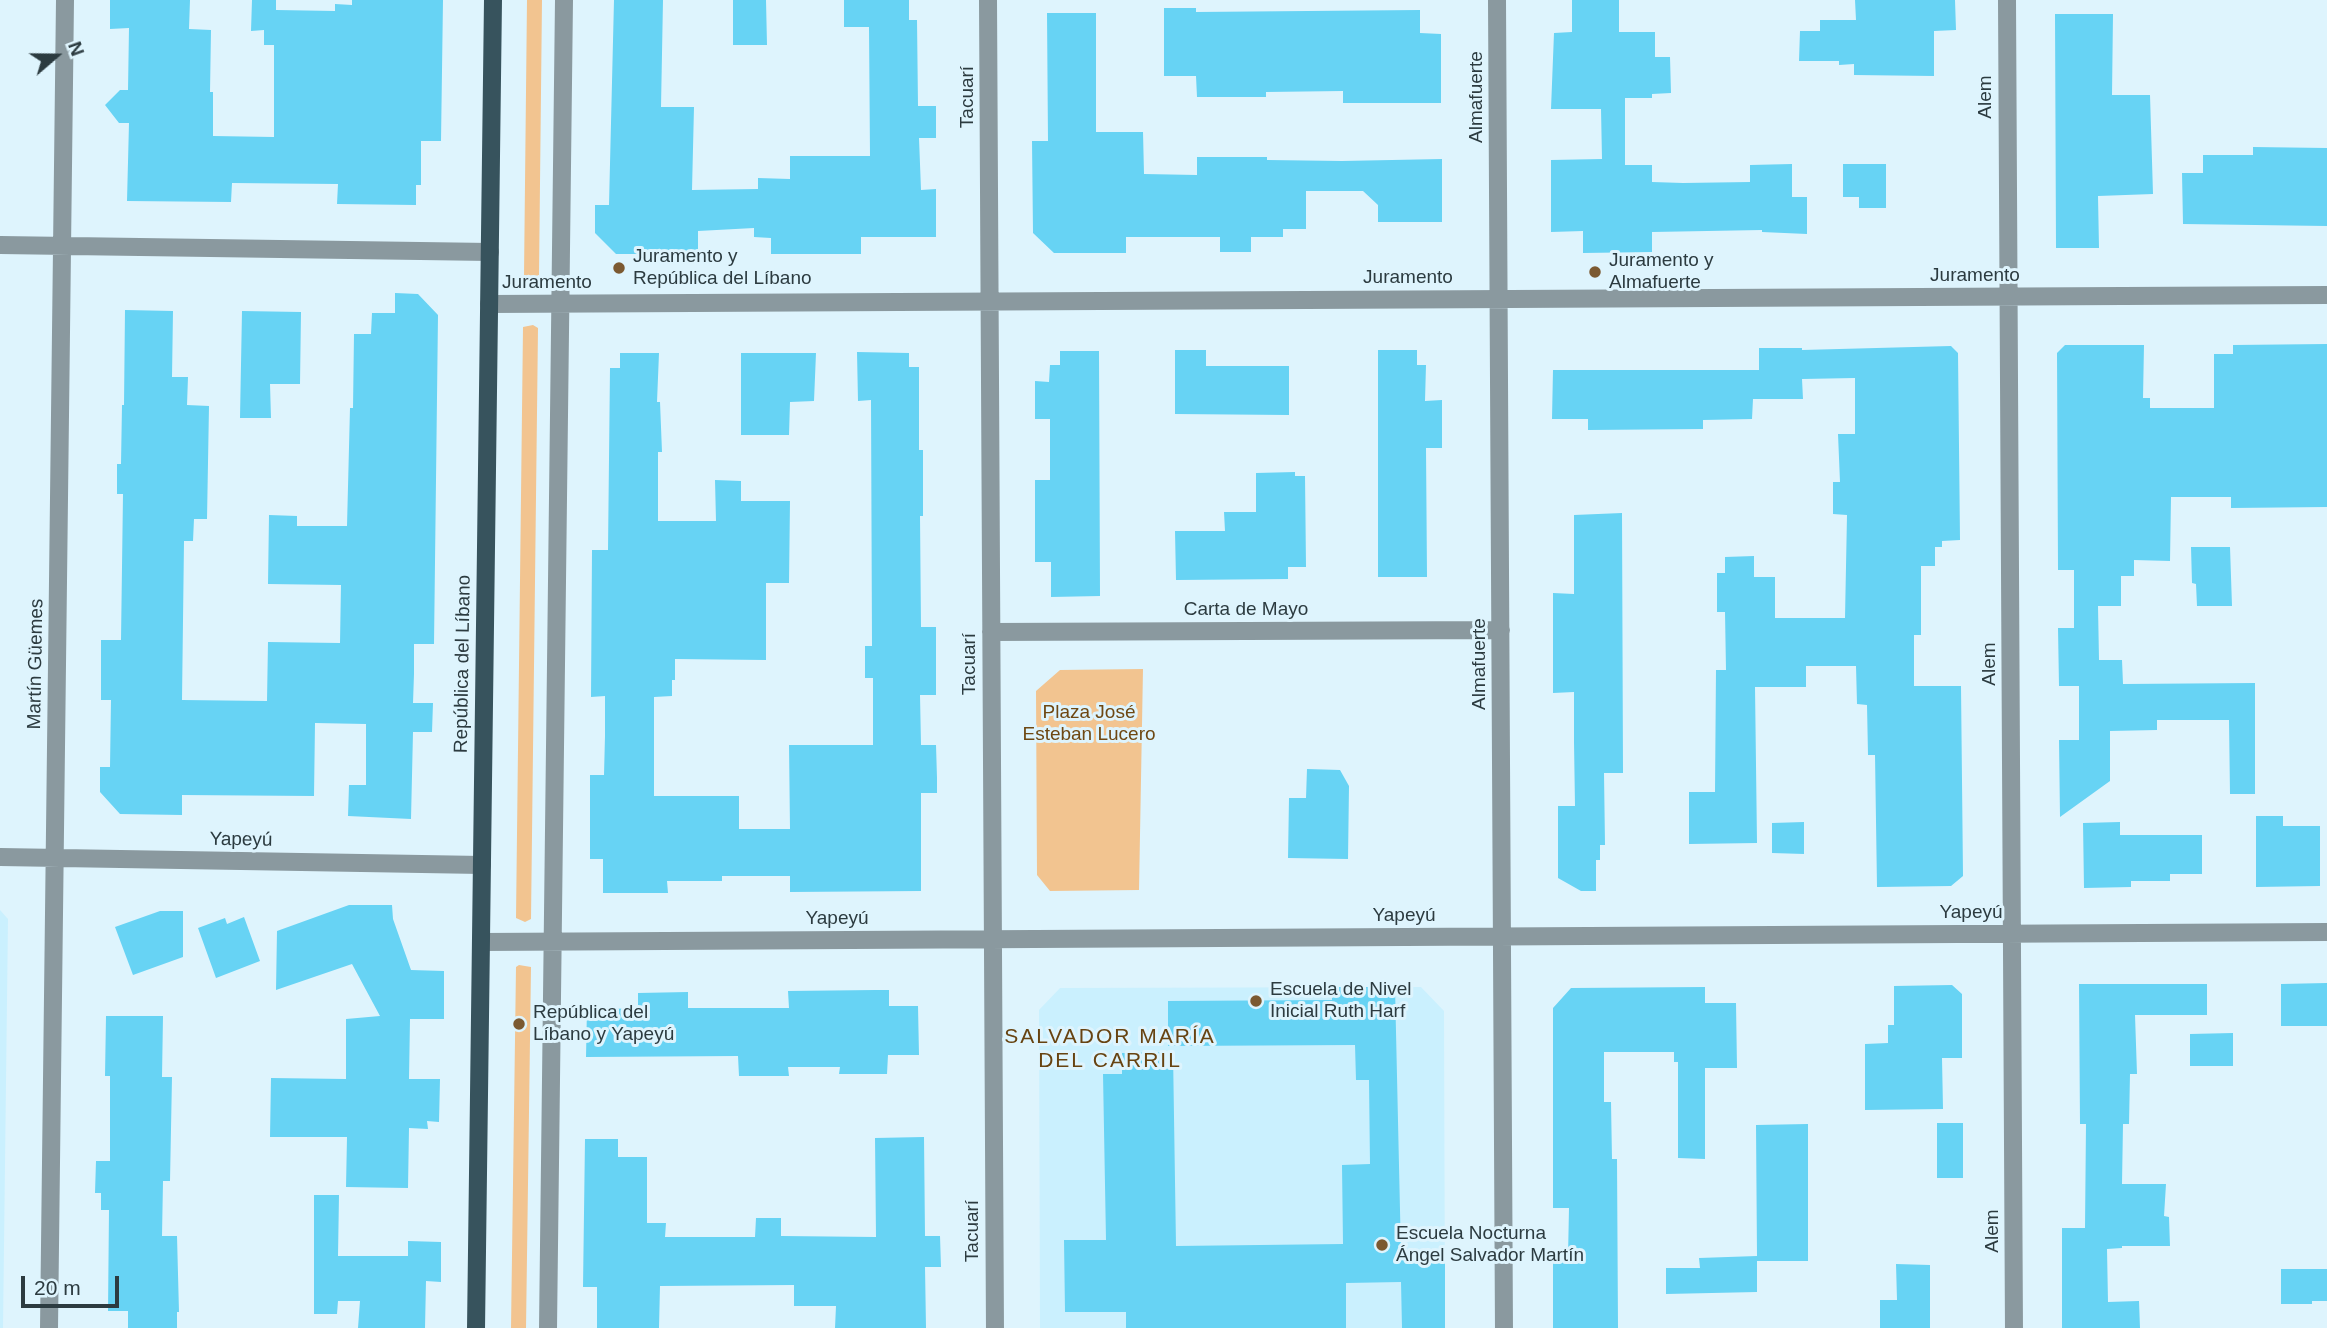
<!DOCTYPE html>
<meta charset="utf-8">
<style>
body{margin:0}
#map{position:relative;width:2327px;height:1328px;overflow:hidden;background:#def4fd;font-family:Helvetica,sans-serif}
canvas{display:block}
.north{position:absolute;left:21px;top:21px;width:70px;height:70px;-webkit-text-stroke:5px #def4fd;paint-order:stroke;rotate:70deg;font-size:19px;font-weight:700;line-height:28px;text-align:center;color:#2c3b40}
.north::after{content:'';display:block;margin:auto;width:24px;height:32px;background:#2c3b40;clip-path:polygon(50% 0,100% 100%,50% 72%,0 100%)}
.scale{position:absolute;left:21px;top:1276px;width:98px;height:32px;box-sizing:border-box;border:4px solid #2c3b40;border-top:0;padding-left:9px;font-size:21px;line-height:24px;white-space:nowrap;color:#2c3b40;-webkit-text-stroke:5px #def4fd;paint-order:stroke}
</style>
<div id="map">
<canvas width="2327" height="1328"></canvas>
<div class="north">N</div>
<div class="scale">20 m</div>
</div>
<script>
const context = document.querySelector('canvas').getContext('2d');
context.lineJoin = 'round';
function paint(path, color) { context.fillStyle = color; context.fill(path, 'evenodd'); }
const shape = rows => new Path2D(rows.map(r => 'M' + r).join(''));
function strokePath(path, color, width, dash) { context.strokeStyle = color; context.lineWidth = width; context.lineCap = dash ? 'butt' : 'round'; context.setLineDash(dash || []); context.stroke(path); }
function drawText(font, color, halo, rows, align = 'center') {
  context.font = font + ' Helvetica,sans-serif'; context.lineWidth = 6; context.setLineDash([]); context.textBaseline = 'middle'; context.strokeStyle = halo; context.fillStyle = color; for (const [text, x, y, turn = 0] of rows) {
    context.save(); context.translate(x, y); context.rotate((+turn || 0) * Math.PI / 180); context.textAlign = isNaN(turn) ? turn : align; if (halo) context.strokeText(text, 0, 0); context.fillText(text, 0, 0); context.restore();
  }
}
paint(shape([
 [0,910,8,919,3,1328,0,1328],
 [1421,987,1444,1011,1445,1328,1040,1328,1039,1010,1060,988]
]), '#caf0fe');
paint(shape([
 [527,0,542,0,539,275,531,278,524,275],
 [533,325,538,328,531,919,525,922,516,918,523,327],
 [1143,669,1139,890,1050,891,1037,875,1036,691,1060,670],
 [519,965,531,967,526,1328,511,1328,516,967]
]), '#f2c490');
paint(shape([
 [110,0,190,0,189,29,211,30,210,92,213,92,213,136,274,137,274,45,264,45,264,30,251,31,252,0,276,0,276,10,335,11,335,4,352,5,352,0,443,0,441,141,421,141,421,185,416,185,416,205,337,204,338,184,232,183,231,202,127,201,129,123,119,123,105,105,120,90,128,90,129,28,110,29],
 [614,0,663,0,661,107,694,107,692,190,758,189,758,178,790,179,790,156,870,156,869,27,844,27,844,0,909,0,909,20,917,20,918,106,936,106,936,138,919,138,921,190,936,189,936,237,861,237,861,254,771,254,771,238,754,237,754,228,698,231,698,254,616,254,595,233,595,205,609,205],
 [733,0,766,0,767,45,733,45],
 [1572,0,1619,0,1619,32,1655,32,1655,57,1670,57,1671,93,1652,94,1652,98,1625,98,1625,165,1652,165,1652,182,1683,183,1750,182,1750,165,1792,164,1792,197,1807,197,1807,234,1762,232,1762,230,1652,232,1652,252,1583,253,1583,231,1551,232,1551,160,1602,159,1601,109,1551,109,1554,33,1572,32],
 [1855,0,1955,0,1956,30,1934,31,1934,76,1854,75,1854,64,1839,65,1839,61,1799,61,1800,31,1820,31,1820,20,1856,20],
 [1164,8,1196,8,1196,12,1420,10,1420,33,1441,34,1441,103,1343,103,1343,91,1266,92,1266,97,1197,97,1196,76,1164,76],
 [1047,13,1096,13,1096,132,1143,132,1144,174,1197,175,1197,157,1267,157,1267,160,1342,161,1442,159,1442,222,1378,222,1378,205,1363,191,1306,191,1306,229,1283,229,1283,237,1251,237,1251,252,1220,252,1220,237,1126,237,1126,253,1054,253,1033,233,1032,141,1048,141],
 [2055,14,2113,14,2112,95,2150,95,2153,194,2098,196,2099,248,2056,248],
 [2253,147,2327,148,2327,226,2183,224,2182,173,2203,173,2203,155,2253,155],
 [1843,164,1886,164,1886,208,1859,208,1859,197,1843,197],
 [395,293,418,294,438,315,434,644,414,644,414,674,413,703,433,703,432,732,413,732,411,819,348,816,349,785,366,785,366,724,315,723,314,796,182,795,182,815,120,814,100,792,100,767,110,767,111,700,101,700,101,640,121,640,123,494,117,494,117,464,121,464,122,405,124,405,125,310,173,311,172,377,188,377,187,405,209,406,207,519,194,519,193,541,184,541,182,700,267,701,268,642,340,643,341,585,268,584,269,515,297,516,297,526,347,526,350,408,353,408,354,334,371,334,372,313,395,313],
 [242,311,301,312,300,384,270,384,271,418,240,418],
 [2327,344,2327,507,2231,508,2231,497,2171,497,2170,561,2134,560,2134,576,2121,576,2121,606,2098,606,2099,660,2122,660,2123,684,2255,683,2255,794,2230,794,2229,720,2157,720,2157,730,2110,731,2110,781,2060,817,2059,740,2079,740,2079,686,2059,686,2058,628,2074,628,2074,570,2058,570,2057,353,2065,345,2144,345,2143,398,2150,398,2150,408,2214,408,2214,354,2233,354,2233,345],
 [1951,346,1958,353,1960,540,1942,541,1942,547,1935,547,1935,566,1921,566,1921,635,1914,635,1914,686,1961,686,1963,876,1951,886,1877,887,1875,755,1868,755,1867,705,1857,704,1856,666,1806,666,1806,687,1755,687,1757,843,1689,844,1689,792,1715,792,1716,670,1726,670,1725,612,1717,612,1717,573,1725,573,1725,557,1754,556,1754,577,1775,577,1775,618,1845,618,1847,515,1833,514,1833,482,1840,482,1838,434,1855,434,1855,378,1802,379,1803,399,1753,399,1752,419,1703,420,1703,429,1588,430,1588,419,1552,419,1553,370,1759,370,1759,348,1802,348,1802,350],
 [1175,350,1206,350,1206,366,1289,366,1289,415,1175,414],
 [1378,350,1417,350,1417,365,1426,365,1425,401,1442,400,1442,448,1426,448,1427,577,1378,577],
 [1060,351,1099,351,1100,596,1051,597,1051,562,1035,562,1035,480,1050,480,1050,419,1035,419,1035,381,1049,382,1050,365,1060,365],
 [857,352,909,353,909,367,919,367,919,450,923,450,923,516,920,516,921,627,936,627,936,695,920,695,921,745,936,745,937,778,937,793,921,793,921,891,790,892,790,876,722,876,722,881,667,881,668,893,603,893,603,859,590,859,590,775,604,775,605,736,605,696,591,697,592,550,608,550,610,368,620,368,620,353,659,353,657,402,660,402,662,452,658,452,658,521,716,521,715,480,741,481,741,501,790,501,789,583,766,583,766,660,675,659,675,680,672,680,672,696,654,697,654,796,739,796,739,829,790,829,789,745,873,745,873,678,865,678,865,646,872,646,871,400,858,401],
 [741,353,816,353,814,401,790,402,789,435,741,435],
 [1295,472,1295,476,1305,476,1306,567,1288,567,1288,579,1176,580,1175,531,1225,531,1224,512,1256,512,1256,473],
 [1622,513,1623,773,1604,773,1605,845,1600,845,1600,860,1596,860,1596,891,1581,891,1558,878,1558,806,1575,806,1574,742,1574,692,1553,693,1553,593,1574,594,1574,515],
 [2191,547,2230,547,2232,606,2197,606,2196,584,2192,583],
 [1307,769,1340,770,1349,786,1348,859,1288,858,1289,798,1306,798],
 [2256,816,2283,816,2283,826,2320,826,2320,886,2256,887],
 [1804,822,1804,854,1772,853,1772,823],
 [2120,822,2120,835,2202,835,2202,874,2170,874,2170,881,2131,881,2131,887,2084,888,2083,823],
 [349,905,392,905,393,919,411,970,444,971,444,1019,410,1019,409,1079,440,1079,439,1122,427,1121,428,1129,409,1128,408,1188,346,1187,347,1137,270,1137,271,1078,346,1079,346,1019,380,1016,352,964,276,990,277,931],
 [160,911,183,911,183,957,133,975,115,927],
 [244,917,260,961,216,978,198,928,225,918,227,924],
 [2327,983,2327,1026,2281,1026,2281,984],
 [2079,984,2207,984,2207,1015,2135,1015,2137,1074,2130,1074,2129,1124,2123,1124,2122,1184,2166,1184,2164,1216,2169,1217,2170,1246,2122,1246,2122,1248,2107,1249,2108,1302,2139,1301,2140,1328,2062,1328,2062,1228,2085,1228,2086,1124,2080,1124],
 [1952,985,1962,994,1962,1058,1942,1058,1943,1109,1865,1110,1865,1044,1888,1043,1888,1025,1894,1025,1894,986],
 [1332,987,1395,987,1401,1255,1445,1254,1445,1328,1402,1328,1401,1282,1346,1283,1346,1328,1126,1328,1126,1312,1065,1312,1064,1240,1106,1240,1103,1074,1122,1074,1122,1053,1173,1052,1176,1246,1343,1244,1342,1165,1370,1164,1369,1080,1356,1080,1355,1045,1168,1046,1168,1001,1332,1000],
 [1705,987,1705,1003,1736,1003,1737,1068,1705,1068,1705,1159,1678,1158,1678,1062,1674,1062,1674,1052,1604,1052,1604,1102,1611,1102,1612,1159,1617,1159,1618,1328,1553,1328,1553,1257,1568,1257,1569,1208,1553,1208,1553,1008,1571,988],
 [875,990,889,990,889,1006,918,1006,919,1055,888,1055,887,1074,839,1074,840,1067,788,1067,789,1076,739,1076,738,1056,586,1057,587,1008,638,1009,638,993,688,992,688,1008,789,1008,788,991],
 [106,1016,163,1016,162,1077,172,1077,170,1181,163,1181,162,1236,177,1236,179,1312,177,1312,177,1328,128,1328,128,1311,108,1311,109,1210,101,1210,101,1193,95,1193,96,1161,110,1161,110,1076,105,1076],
 [2233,1033,2233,1066,2190,1066,2190,1034],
 [1937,1123,1963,1123,1963,1178,1937,1178],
 [1808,1124,1808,1261,1757,1261,1757,1292,1666,1294,1666,1268,1700,1268,1699,1258,1757,1256,1756,1125],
 [924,1137,925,1236,940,1236,941,1267,925,1267,926,1328,835,1328,836,1306,794,1306,794,1285,660,1286,659,1328,597,1328,597,1287,583,1287,585,1139,618,1139,618,1157,647,1157,647,1223,666,1223,665,1237,755,1237,756,1218,781,1218,781,1236,876,1237,875,1138],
 [314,1195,339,1195,338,1256,408,1256,408,1241,441,1242,441,1282,426,1281,425,1328,358,1328,360,1301,338,1301,337,1314,314,1314],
 [1896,1264,1930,1265,1930,1328,1880,1328,1880,1300,1897,1300],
 [2281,1269,2327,1269,2327,1301,2312,1301,2312,1304,2281,1304]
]), '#67d3f4');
strokePath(shape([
 [988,0,995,1328],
 [1497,0,1504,1328],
 [2007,0,2014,1328],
 [0,245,490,252],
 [489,304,2327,295],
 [991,632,1501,630],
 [0,857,482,865],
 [481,942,2327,932],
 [49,1328,65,0],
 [548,1328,564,0]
]), '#8a999f', 18);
strokePath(shape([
 [476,1328,493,0]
]), '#37535d', 18);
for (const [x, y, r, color] of [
 [619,268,7,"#7b5931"],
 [1595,272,7,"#7b5931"],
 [1256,1001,7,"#7b5931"],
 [519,1024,7,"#7b5931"],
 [1382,1245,7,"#7b5931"]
]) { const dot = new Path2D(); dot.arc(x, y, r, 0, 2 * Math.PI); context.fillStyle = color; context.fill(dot); strokePath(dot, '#def4fd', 2.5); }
drawText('19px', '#2c3b40', '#def4fd', [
 ["Tacuarí",968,97,-90],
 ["Almafuerte",1477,97,-90],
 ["Alem",1986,97,-90],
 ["Juramento",1975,276],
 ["Juramento",1408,278],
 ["Juramento",547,283],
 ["Carta de Mayo",1246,610],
 ["Martín Güemes",36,664,-89],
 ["República del Líbano",463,664,-89],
 ["Tacuarí",970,664,-90],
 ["Almafuerte",1480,664,-90],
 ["Alem",1990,664,-90],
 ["Yapeyú",241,840,1],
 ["Yapeyú",1971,913],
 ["Yapeyú",1404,916],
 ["Yapeyú",837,919],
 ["Tacuarí",973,1231,-90],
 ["Alem",1993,1231,-90]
]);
drawText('19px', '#2c3b40', '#def4fd', [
 ["Juramento y",633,257],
 ["República del Líbano",633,279],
 ["Juramento y",1609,261],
 ["Almafuerte",1609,283],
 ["Escuela de Nivel",1270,990],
 ["Inicial Ruth Harf",1270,1012],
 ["República del",533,1013],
 ["Líbano y Yapeyú",533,1035],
 ["Escuela Nocturna",1396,1234],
 ["Ángel Salvador Martín",1396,1256]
], 'left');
drawText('19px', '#6e4813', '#def4fd', [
 ["Plaza José",1089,713],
 ["Esteban Lucero",1089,735]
]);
context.letterSpacing = '2px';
drawText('21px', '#674311', '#def4fd', [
 ["SALVADOR MARÍA",1110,1037],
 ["DEL CARRIL",1110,1061]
]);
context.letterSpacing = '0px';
</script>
